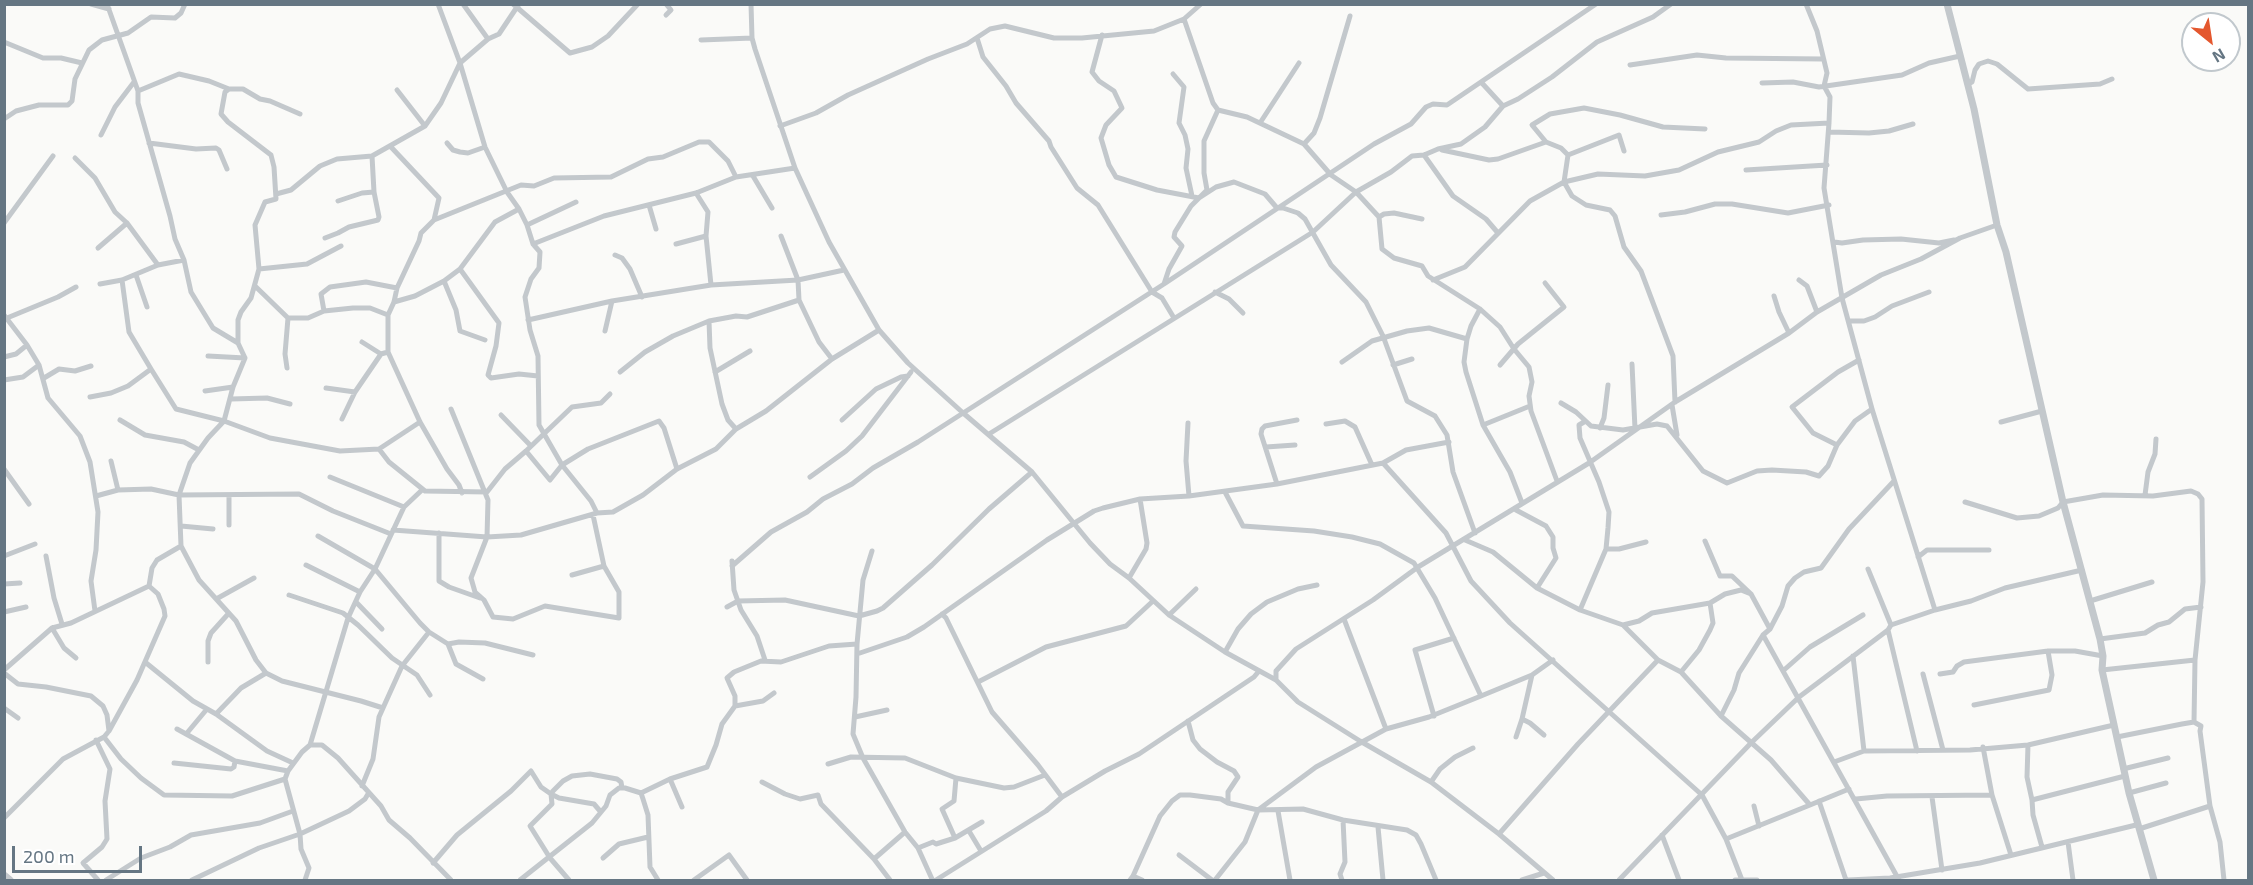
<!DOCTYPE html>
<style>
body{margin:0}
#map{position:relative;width:2253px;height:885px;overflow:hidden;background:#fafaf8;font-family:"Exo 2",sans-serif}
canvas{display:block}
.frame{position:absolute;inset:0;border:6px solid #657683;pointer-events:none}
.north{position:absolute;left:2181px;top:12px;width:60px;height:60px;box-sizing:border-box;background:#fff;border:2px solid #c1c8cd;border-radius:50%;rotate:150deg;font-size:16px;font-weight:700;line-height:24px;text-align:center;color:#657683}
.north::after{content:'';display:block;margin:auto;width:21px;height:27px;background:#e4572e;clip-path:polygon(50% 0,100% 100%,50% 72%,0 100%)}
.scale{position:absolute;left:12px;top:846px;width:130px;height:27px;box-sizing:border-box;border:3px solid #657683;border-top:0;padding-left:8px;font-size:18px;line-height:21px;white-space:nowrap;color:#657683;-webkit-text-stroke:4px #fff;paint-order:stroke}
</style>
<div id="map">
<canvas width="2253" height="885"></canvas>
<div class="frame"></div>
<div class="north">N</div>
<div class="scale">200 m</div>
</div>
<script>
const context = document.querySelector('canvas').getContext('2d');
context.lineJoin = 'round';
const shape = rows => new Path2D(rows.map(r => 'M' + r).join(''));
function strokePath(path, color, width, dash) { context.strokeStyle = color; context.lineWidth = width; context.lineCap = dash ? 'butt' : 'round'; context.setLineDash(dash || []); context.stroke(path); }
strokePath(shape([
 [91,4,109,9],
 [107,4,138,91,138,103,170,216,175,239,184,260,191,292,213,328,238,343],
 [438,4,460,63,485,147,507,192,519,209,527,225,533,244,540,252,539,268,531,279,525,297,530,330,538,356,539,425,562,465,591,501,597,513],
 [463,4,488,39],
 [513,4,570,53,592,47,608,36,638,4],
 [666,4,671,10,666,15],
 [751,4,752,38,755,49,795,168,829,242,879,330,908,363,962,412,1032,472,1090,543,1110,564,1129,578,1169,615,1225,652,1276,680,1298,702,1360,741,1431,782,1499,834,1553,880],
 [1806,4,1817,31,1827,73,1824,86,1830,97,1829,123,1824,188,1842,298,1872,409,1935,610],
 [1102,35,1092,72,1099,81,1114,91,1122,108,1106,125,1101,138,1109,165,1116,177,1157,190,1199,198,1207,190,1204,173,1204,141,1218,110,1213,103,1184,19],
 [977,38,983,57,1006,86,1016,103,1049,141,1051,147,1077,188,1098,205,1152,292,1162,298,1174,318],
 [701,40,752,38],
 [4,42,43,58,61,58,82,63],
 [1630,65,1697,55,1726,58,1823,59],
 [1173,74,1184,87,1179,123,1185,135,1188,149,1186,168,1192,196],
 [1481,82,1503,106],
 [1762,83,1793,82,1819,87,1902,75,1929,63,1960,56],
 [1968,84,1972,82,1975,70,1979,64,1988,61,1997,64,2028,89,2100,84,2112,79],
 [229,89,243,89,260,99,270,101,300,114],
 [397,90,425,126],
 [1218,110,1247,117,1304,144,1331,175,1356,192,1379,217],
 [4,119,16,111,39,105,68,105,72,101,75,79,89,50,102,40,128,33,151,17,175,18,181,13,185,4],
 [1260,123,1299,63],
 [780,126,816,113,848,95,928,59,967,44,990,29,1005,26,1054,38,1082,38,1154,31,1184,19,1201,4],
 [1829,132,1869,133,1889,131,1913,124],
 [101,135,115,107,134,82],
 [1546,142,1532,125,1550,114,1584,108,1620,115,1663,127,1705,129],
 [149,143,196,149,216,148,219,150,227,169],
 [447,143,453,150,460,152,468,153,485,147],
 [1304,144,1314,133,1320,118,1350,16],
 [391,147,439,198,434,220,521,185,534,186,554,178,611,177,648,159,663,157,699,142,709,142,728,161,736,177],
 [1442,150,1489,160,1498,159,1546,142,1561,148,1568,155,1564,182,1598,174,1645,176,1679,170,1718,152,1759,142,1776,131,1791,125,1829,123],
 [1424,155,1453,196,1486,219,1498,233],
 [1568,155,1619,135,1624,151],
 [75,158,95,178,115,212,127,223,158,265],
 [1746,170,1827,165],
 [753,176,772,208],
 [696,193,708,212,706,236,711,285],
 [276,194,291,190,320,166,337,159,372,156,425,126,441,103,460,63,488,39,499,34,519,4],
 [338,201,362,193,374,192],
 [649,205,656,229],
 [1661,215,1685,212,1715,204,1732,204,1788,213,1829,205],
 [1422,219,1394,213,1384,214,1379,217,1382,249,1394,258,1422,266,1428,276,1480,309,1500,327,1514,349,1529,367,1532,382,1529,396,1531,411,1557,481],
 [434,220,421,233,419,241,397,288,394,302,388,315,388,352,420,422,447,469,459,485,462,493],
 [4,223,53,156],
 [527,225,576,202],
 [781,236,798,280,799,300,819,342,832,359],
 [325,238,338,233,349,227,378,220,379,217,374,192,372,156],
 [1834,242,1842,243,1863,240,1901,239,1939,243,1954,240],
 [533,244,604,216,696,193,736,177,795,168],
 [676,244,706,236],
 [98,248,127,223],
 [615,255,622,258,630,269,642,297],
 [259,269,307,264,341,246],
 [460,269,499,323,496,346,488,375,491,378,519,374,538,376],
 [136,275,147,307],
 [122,280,129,332,151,369],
 [1433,280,1465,267,1530,201,1564,182,1572,196,1586,205,1610,210,1615,216,1624,247,1641,271,1673,356,1675,402],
 [1799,280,1807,286,1817,312],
 [444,281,456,310,460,331,485,340],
 [100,284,122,280,158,265,184,260],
 [1164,284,1374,144,1411,124,1426,107,1433,104,1447,105,1596,4],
 [255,286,288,318,308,318,324,311,353,308,370,308,388,315],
 [1215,292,1229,299,1243,313],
 [1774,296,1779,312,1789,333],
 [394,302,415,296,444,281,460,269,495,222,519,209],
 [324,311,321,294,330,287,366,282,397,288],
 [4,315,27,345,39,365,48,398,80,436,90,462,98,512,96,550,91,581,95,611],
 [7,318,58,297,76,287],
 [528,320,612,301,711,285,798,280,844,270],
 [709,321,710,348,722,404,728,420,736,429],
 [1850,321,1864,321,1875,317,1892,306,1929,292],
 [605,331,612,301],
 [1467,339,1471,326,1480,309],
 [362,342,381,354],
 [208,356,245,358],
 [4,357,16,354,27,345],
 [1342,362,1372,341,1407,331,1429,328,1467,339,1464,362,1466,372,1483,425,1510,472,1522,503],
 [1632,364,1635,429],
 [1393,365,1412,359],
 [1500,365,1518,344,1564,307,1545,283],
 [287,368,285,354,288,318],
 [620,372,645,352,673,336,709,321,736,316,747,317,799,300],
 [715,372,750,351],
 [44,378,59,369,75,371,91,366],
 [4,380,23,377,39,365],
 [326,388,355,392],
 [205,391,233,387],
 [90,397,111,393,128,386,151,369,176,409,224,421,270,438,340,451,379,449,420,422],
 [231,399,267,398,290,404],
 [1561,403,1576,412,1591,426,1623,430,1657,424,1667,426,1703,471,1727,483,1757,471,1772,470,1806,472,1819,476,1828,466,1837,445,1855,421,1872,409],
 [1672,405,1677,435],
 [451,409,488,500,487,537,471,578,475,592,484,600,493,617,513,619,545,606,619,618,619,592,604,566,593,515],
 [501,415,531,446],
 [342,419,355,392,381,354,388,352],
 [120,420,145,435,184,442,199,450],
 [842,420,876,389,901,377,908,376],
 [2001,422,2042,411],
 [1188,423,1186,461,1189,496],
 [1326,424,1345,421,1355,427,1372,465],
 [1483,425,1530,406],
 [1600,428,1604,418,1608,385],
 [989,434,1313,232,1356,192,1391,172,1412,156,1424,155,1438,149,1461,144,1485,127,1503,106,1518,99,1552,77,1597,42,1653,17,1671,4],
 [1837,445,1813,433,1792,407,1838,372,1859,360],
 [1266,447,1295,445],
 [379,449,389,462,425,491,487,492,505,469,526,451,572,407,601,403,610,394],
 [526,451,550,480,562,465,588,449,659,421,664,428,677,469],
 [111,461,118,490],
 [1383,463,1406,450,1449,442],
 [4,469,29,504],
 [330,477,404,507],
 [810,477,846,451,862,436,911,372],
 [1277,484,1261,434,1262,429,1265,426,1297,420],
 [1225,492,1243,526,1314,531,1352,537,1380,544,1414,563,1435,598,1481,696],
 [2145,495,2148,472,2155,454,2156,439],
 [96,496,118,490,151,489,179,495,299,494,333,511,391,534],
 [1965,502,2017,518,2039,516,2058,508,2063,502,2103,495,2153,496,2191,491,2198,494,2202,499,2203,582,2195,660,2194,722],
 [1516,510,1546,526,1553,537,1553,548,1556,558,1537,588],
 [229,525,229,496],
 [181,526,213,529],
 [393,530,487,537,521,535,597,513,613,512,643,495,677,469,716,449,736,429,766,411,832,359,879,330],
 [439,533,439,581,449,587,480,598],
 [318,536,375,569,420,623,429,632,448,644,456,664,483,679],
 [1465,540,1493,552,1537,588,1580,610,1623,625,1658,660,1681,672,1721,716,1771,760,1810,805,1849,789],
 [1705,541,1720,576,1732,576,1751,594,1770,629],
 [181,546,199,580,236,621,256,660,266,673,282,681,361,701,383,708],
 [1606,549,1619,549,1646,542],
 [872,551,863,580,857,644,856,697,853,734,863,758,905,832,918,848,932,879],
 [4,556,35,544],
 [46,556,54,598,62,624],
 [1918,557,1927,550,1989,550],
 [732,561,734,590,741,610,757,636,765,660],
 [306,565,360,592],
 [732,566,771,532,807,512,823,499,852,484,873,468,918,442,1164,284,1169,269,1182,246,1174,237,1175,232,1191,206,1199,198,1216,187,1234,182,1265,194,1277,208,1283,208,1298,213,1305,219,1331,265,1366,302,1383,336,1407,401,1435,416,1447,435,1453,472,1475,533],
 [1868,569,1891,625],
 [572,575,604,566],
 [1129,578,1146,549,1147,543,1140,499],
 [4,584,20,583],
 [289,595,343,613,358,625,392,658,417,675,430,695],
 [218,598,254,578],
 [2090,601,2152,582],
 [356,602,382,629],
 [727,607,738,601,785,600,859,616,877,611,883,608,932,565,989,509,1032,472],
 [1580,610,1606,549,1608,528,1609,512,1599,482,1580,438,1579,425,1584,422],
 [4,612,26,607],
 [942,614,946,618,992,712,1038,765,1062,797],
 [1169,615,1196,589],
 [1344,619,1386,729],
 [1623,625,1639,621,1652,613,1710,603,1725,594,1741,590,1751,594],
 [52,628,64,648,76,658],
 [1888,630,1917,751],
 [1763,635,1899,880],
 [2100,639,2145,633,2158,625,2169,622,2185,609,2201,607],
 [448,644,459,642,485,643,533,655],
 [1225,652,1238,629,1251,614,1267,602,1298,589,1317,585],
 [857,654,907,637,924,627,1047,540,1094,511,1103,508,1140,499,1189,496,1277,484,1383,463,1446,533,1471,581,1510,623,1702,795,1726,839,1742,880],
 [1853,656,1864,751],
 [145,662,193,701,216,714,267,751,293,763],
 [208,662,208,641,211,633,229,613],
 [4,670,52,628,71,623,149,586,152,568,157,560,181,546,179,495,190,463,208,438,224,421,233,387,245,358,238,343,238,320,241,312,251,298,259,269,255,225,265,202,276,199,274,167,271,155,228,122,221,114,225,92,229,89,209,81,179,74,138,91],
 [1784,670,1810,647,1863,615],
 [2102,670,2195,660],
 [1681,672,1699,650,1710,630,1713,623,1710,603],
 [4,673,18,684,46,687,91,696,103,706,107,715,109,731,104,737,63,759,4,818],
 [1923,674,1943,750],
 [1940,674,1953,672,1957,666,1964,662,2048,651,2075,651,2103,656],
 [1532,675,1522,719,1530,723,1544,735],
 [1276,680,1276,671,1296,649,1373,600,1418,567,1589,463,1675,402,1789,333,1817,312,1881,275,1921,259,1960,238,1997,225],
 [978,682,1046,647,1126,626,1153,601],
 [1974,705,2049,690,2052,675,2048,651],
 [735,706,763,701,774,693],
 [4,708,18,718],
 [216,714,241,688,266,673],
 [1434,716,1415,650,1454,638],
 [1721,716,1734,690,1739,673,1763,635,1770,629,1782,606,1788,586,1795,578,1804,572,1821,568,1849,529,1894,481],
 [855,717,887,710],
 [1188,721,1193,740,1200,749,1217,762,1234,771,1238,777,1228,792,1228,803],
 [177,729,235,761,288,771],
 [109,731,137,680,165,616,164,609,158,594,149,586],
 [187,733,207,709],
 [104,737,121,759,141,778,164,795,232,796,285,779],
 [1516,737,1522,719],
 [2117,737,2182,724,2194,722,2201,726,2200,731,2210,806,2220,842,2224,880],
 [96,740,110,769,105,801,107,839,102,847,83,863,98,880],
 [310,745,348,618,360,592,375,569,404,507,422,490],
 [2028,745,2027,777,2032,800,2033,815,2042,847],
 [1983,747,1992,795,2011,855],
 [1834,762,1864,751,1970,750,2028,745,2114,725],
 [174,763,231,769,234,767,235,761],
 [828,764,851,757,905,758,956,778,1004,788,1014,787,1045,775],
 [2123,769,2168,758],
 [670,779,682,807],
 [762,782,785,794,800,799,818,795,821,804,874,859,905,832],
 [1431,782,1440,769,1455,757,1473,748],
 [362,786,373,759,379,717,383,708,402,666,429,632],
 [641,793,670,779,707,767,716,745,722,724,735,706,735,696,727,678,734,672,761,661,781,662,829,646,857,644],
 [2129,793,2166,783],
 [1932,797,1942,870],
 [1856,799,1887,796,1992,795],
 [2032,800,2125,776],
 [1819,801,1846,880],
 [1754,806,1759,826],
 [1278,811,1290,880],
 [1378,827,1383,880],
 [2139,829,2210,806],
 [969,831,981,851],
 [1499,834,1578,744,1658,660],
 [1662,835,1679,880],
 [955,838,942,809,954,801,956,778],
 [1726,839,1810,805],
 [2068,842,2073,880],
 [918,848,933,842,936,844,955,838,982,822],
 [1179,855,1212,880],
 [603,858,619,844,648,837],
 [874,859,890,880],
 [433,863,457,835,511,791,531,771,541,787,551,794,559,798,594,804,600,811],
 [1133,876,1160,816,1172,801,1180,795,1190,795,1221,799,1228,803,1258,810,1303,809,1343,820,1407,830,1416,835,1421,844,1436,880],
 [106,880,141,858,170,847,191,835,260,823,293,811],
 [192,880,259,848,300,834,349,811,365,799,368,794],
 [305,880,309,868,301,849,300,834,285,779,288,771,302,752,310,745,322,745,338,758,381,806,389,820,410,838,451,880],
 [520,880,592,823,606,806,610,795,619,788,625,788,641,793,643,799,648,815,650,867,658,880],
 [569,880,550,858,530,826,552,804,551,794,553,791,563,781,572,776,590,774,617,779,621,782,622,788],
 [694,880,729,855,747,880],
 [936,880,1046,811,1062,797,1105,771,1139,754,1254,677,1259,671],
 [1130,880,1133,876,1142,880],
 [1215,880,1245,842,1258,810,1316,767,1386,729,1429,717,1481,696,1532,675,1553,660],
 [1342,880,1340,874,1345,862,1343,820],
 [1522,880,1544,873],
 [1619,880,1752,742,1799,697,1888,630,1891,625,1935,610,1971,601,2005,588,2082,570],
 [1735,880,1757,880],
 [1848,880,1890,878,1980,863,2136,825]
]), '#c3c8cc', 5);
strokePath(shape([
 [1947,4,1974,109,1997,225,2006,252,2063,502,2100,639,2103,656,2102,670,2129,793,2154,880],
 [4,875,10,880]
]), '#c3c8cc', 7);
</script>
